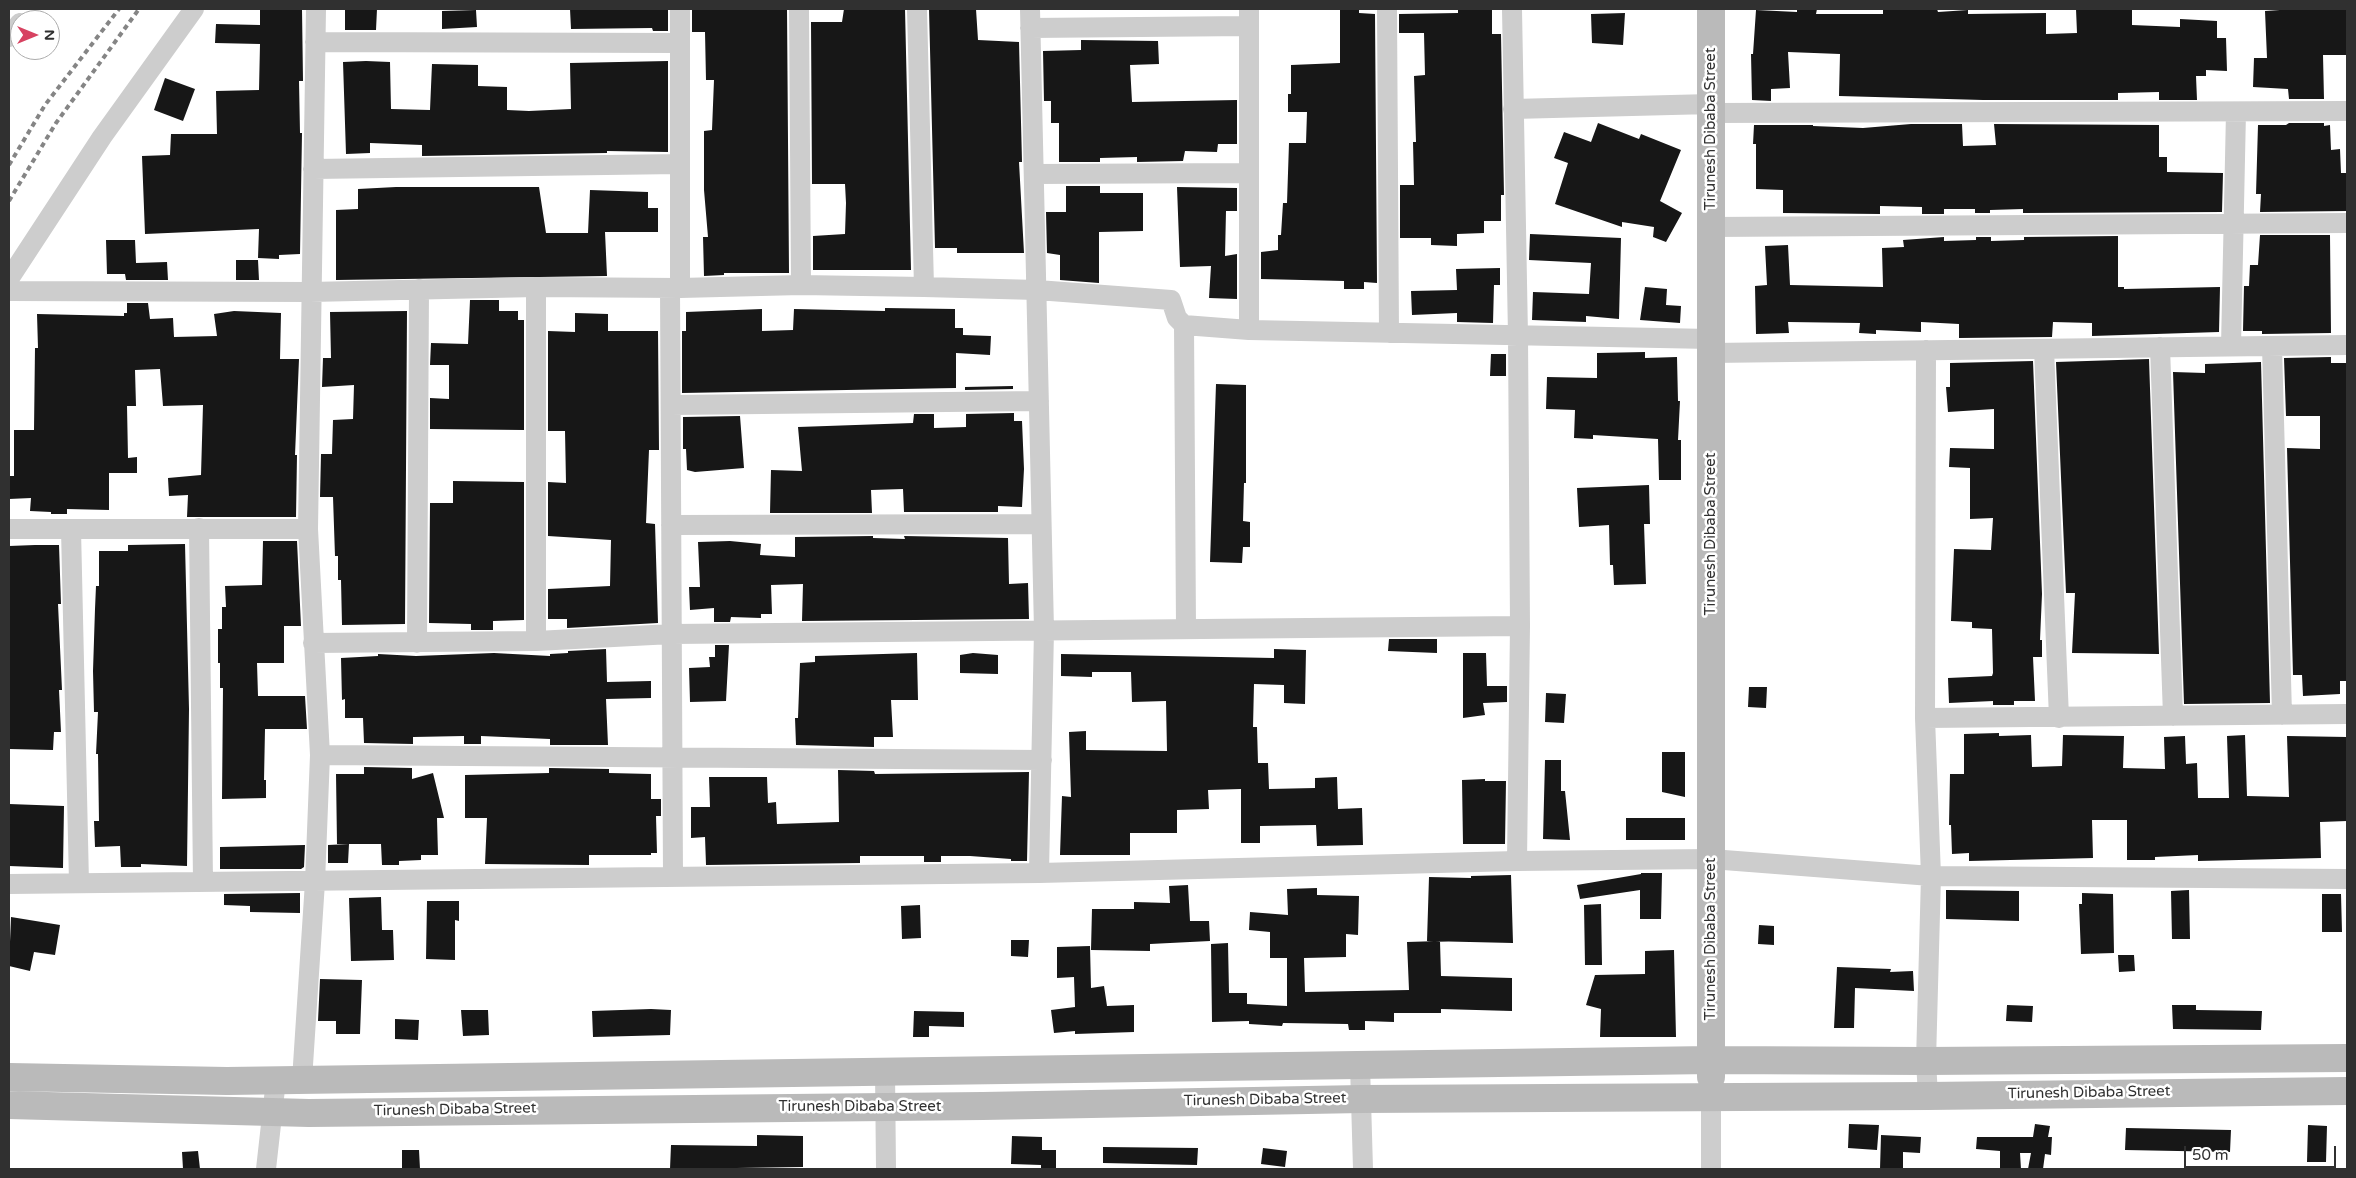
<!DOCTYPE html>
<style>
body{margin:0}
#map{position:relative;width:2356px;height:1178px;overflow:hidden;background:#fff;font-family:"Varela Round",sans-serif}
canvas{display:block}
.frame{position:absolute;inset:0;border:10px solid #303030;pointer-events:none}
.north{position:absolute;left:10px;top:10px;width:50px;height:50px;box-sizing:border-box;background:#fff;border:1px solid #acacac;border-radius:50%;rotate:90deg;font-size:14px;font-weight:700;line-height:20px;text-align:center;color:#303030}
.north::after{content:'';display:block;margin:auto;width:18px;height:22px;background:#d74261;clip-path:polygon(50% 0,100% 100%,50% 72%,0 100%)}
.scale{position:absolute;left:2184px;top:1146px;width:152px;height:22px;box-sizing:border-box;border:2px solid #303030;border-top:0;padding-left:6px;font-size:15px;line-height:18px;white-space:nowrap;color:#303030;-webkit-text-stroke:4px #fff;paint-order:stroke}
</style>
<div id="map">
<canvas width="2356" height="1178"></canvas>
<div class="frame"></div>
<div class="north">N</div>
<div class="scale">50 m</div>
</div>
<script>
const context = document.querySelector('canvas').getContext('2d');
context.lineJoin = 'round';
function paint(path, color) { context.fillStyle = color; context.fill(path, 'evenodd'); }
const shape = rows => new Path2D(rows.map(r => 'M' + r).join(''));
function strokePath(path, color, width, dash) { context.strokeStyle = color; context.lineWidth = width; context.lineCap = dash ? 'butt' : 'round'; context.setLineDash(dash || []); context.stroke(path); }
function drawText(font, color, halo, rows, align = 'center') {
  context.font = font + ' "Varela Round",sans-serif'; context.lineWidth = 5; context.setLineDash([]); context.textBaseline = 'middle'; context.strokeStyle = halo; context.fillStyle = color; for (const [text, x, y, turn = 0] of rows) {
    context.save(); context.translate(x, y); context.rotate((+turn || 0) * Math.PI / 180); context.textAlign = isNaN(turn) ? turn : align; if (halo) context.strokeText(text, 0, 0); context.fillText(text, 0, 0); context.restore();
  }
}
paint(shape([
 [260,9,302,9,303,81,299,81,300,133,302,133,300,254,279,255,279,259,258,258,259,229,145,234,142,156,170,155,171,134,217,134,216,91,259,90,260,44,215,43,216,24,260,25],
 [345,9,377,9,376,30,345,30],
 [570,9,668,9,668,31,653,31,652,28,571,29],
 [692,9,787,9,789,273,724,273,724,275,704,276,703,237,708,237,704,190,704,131,712,130,714,80,706,80,705,32,692,32],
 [844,9,905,9,911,270,813,270,813,236,845,234,846,203,845,184,812,184,811,22,842,22],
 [929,9,976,9,978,40,1019,42,1022,162,1019,162,1024,253,957,253,957,248,935,248],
 [1340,9,1359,9,1359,13,1375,14,1377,283,1364,282,1364,289,1344,289,1344,281,1261,279,1261,252,1278,250,1278,235,1281,235,1283,203,1287,203,1289,143,1306,143,1307,112,1288,112,1288,94,1291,94,1291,65,1340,63],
 [1458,9,1492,9,1492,34,1501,34,1504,195,1501,195,1501,221,1484,221,1484,233,1457,234,1457,246,1431,245,1431,238,1400,238,1400,185,1414,185,1413,142,1416,142,1414,76,1425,75,1424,33,1399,33,1399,14,1458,13],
 [1797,9,1817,9,1816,14,1883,14,1883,9,1937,9,1938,12,1968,10,1968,14,2046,13,2046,34,2077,33,2076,9,2132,9,2132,25,2180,27,2180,19,2217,21,2217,38,2226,38,2227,71,2206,70,2206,76,2196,76,2197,100,2159,100,2159,92,2118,93,2118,100,1983,100,1839,96,1840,54,1788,52,1790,88,1771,89,1771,101,1752,100,1751,54,1753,54,1756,10,1797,12],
 [2295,9,2346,10,2347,55,2323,55,2324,99,2289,99,2288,89,2253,87,2254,58,2267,58,2265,11],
 [476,10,477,27,442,29,442,11],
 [1625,13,1623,45,1592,43,1591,14],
 [1081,40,1158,41,1159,64,1130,65,1132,102,1237,100,1237,144,1218,144,1217,152,1185,151,1183,161,1137,162,1137,157,1100,158,1100,162,1059,162,1059,123,1051,123,1051,101,1044,101,1043,51,1081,50],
 [366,61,390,62,391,109,430,110,432,64,478,65,478,86,507,87,507,110,529,111,571,109,570,63,668,61,668,152,607,151,607,153,422,156,422,145,370,143,370,153,346,154,343,62],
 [165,78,195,89,183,121,154,110],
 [1598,123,1639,139,1641,134,1681,150,1660,201,1682,213,1666,242,1653,237,1654,227,1622,222,1622,227,1555,204,1568,163,1554,158,1564,132,1591,142],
 [2289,123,2324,123,2324,126,2330,125,2331,150,2340,149,2341,173,2347,173,2347,211,2260,212,2261,194,2256,194,2258,125,2286,125],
 [1911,124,1962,124,1963,146,1996,145,1994,124,2159,125,2159,157,2167,157,2167,172,2223,173,2222,212,2023,213,2023,209,1990,210,1990,213,1975,213,1975,209,1944,209,1944,214,1922,214,1922,207,1880,206,1880,214,1783,213,1783,190,1756,189,1756,144,1753,144,1754,125,1813,125,1813,126,1863,128],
 [1066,186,1100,186,1100,193,1143,193,1143,231,1099,232,1099,283,1060,280,1060,255,1047,253,1046,212,1066,212],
 [396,187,539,187,546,233,588,233,590,190,648,192,648,208,658,208,658,232,605,232,607,276,336,280,336,210,358,209,358,189],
 [1177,187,1237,188,1237,211,1226,211,1225,256,1237,254,1237,299,1209,298,1211,266,1180,267],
 [1530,234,1621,238,1619,319,1586,316,1586,322,1532,320,1533,292,1589,294,1591,263,1529,260],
 [2260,235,2330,235,2331,333,2262,334,2262,331,2243,331,2244,286,2249,286,2250,265,2258,265],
 [2118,236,2118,287,2124,287,2124,289,2220,287,2219,332,2092,336,2092,323,2053,322,2052,337,1959,338,1959,324,1921,322,1921,332,1876,330,1876,334,1859,333,1860,323,1788,322,1789,333,1756,334,1755,286,1767,285,1765,246,1788,245,1790,285,1883,287,1882,248,1904,247,1903,240,1944,237,1944,241,1976,240,1976,237,1991,237,1991,241,2024,240,2024,237],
 [106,240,135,240,136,263,167,262,168,280,126,280,125,274,107,274],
 [236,260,258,260,259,280,236,280],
 [1500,268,1500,285,1494,285,1493,323,1457,322,1457,313,1412,315,1411,291,1457,290,1456,269],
 [1645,287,1667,289,1666,305,1681,306,1680,323,1640,320],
 [470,300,499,300,499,311,518,311,518,320,524,320,524,430,430,429,430,398,449,399,449,365,430,365,431,343,468,344],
 [127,303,148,303,150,319,173,318,174,337,217,336,214,314,234,311,281,313,280,359,299,359,295,455,297,455,296,517,187,517,188,495,169,496,168,478,201,475,203,405,163,406,160,369,135,370,136,406,127,406,128,458,137,457,137,473,109,473,109,510,67,509,67,514,51,514,51,512,30,511,31,498,9,499,9,476,14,476,14,430,34,430,35,348,38,348,37,314,124,316,124,313,127,313],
 [885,308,955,309,955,328,963,328,963,335,991,336,990,355,956,353,956,388,682,393,682,331,686,331,686,312,762,309,762,331,793,330,794,309,885,311],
 [407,311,405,624,342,625,341,580,338,580,338,556,335,556,333,497,320,497,321,454,332,454,333,420,353,419,354,385,322,387,323,358,331,358,330,312],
 [575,313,608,314,608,331,658,331,659,450,649,450,646,523,655,524,658,623,567,628,567,619,548,619,548,589,610,586,611,540,548,536,548,482,566,483,565,431,548,431,548,331,575,332],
 [1645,352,1645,358,1677,357,1678,401,1680,401,1678,440,1681,440,1681,480,1659,480,1658,439,1593,435,1593,439,1574,438,1575,410,1546,409,1547,377,1597,378,1597,353],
 [1491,354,1506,354,1506,376,1490,376],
 [2331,357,2331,363,2347,363,2347,681,2340,681,2340,694,2303,696,2302,675,2293,675,2287,448,2320,449,2320,416,2286,416,2284,358],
 [2149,359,2159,654,2072,653,2075,593,2066,593,2056,362],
 [2033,361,2042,594,2040,640,2042,640,2042,657,2033,657,2035,701,2014,701,2014,705,1993,705,1993,701,1949,703,1948,678,1992,676,1993,673,1992,629,1972,628,1972,622,1951,621,1954,549,1991,550,1993,518,1970,519,1970,468,1949,467,1950,448,1994,449,1994,409,1948,412,1946,387,1950,387,1950,363],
 [2261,362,2270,703,2184,704,2173,372,2205,373,2205,364],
 [1216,384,1246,385,1246,483,1244,483,1243,521,1250,522,1250,547,1243,547,1242,563,1210,562],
 [1013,386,1013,389,965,390,965,387],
 [1014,413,1014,421,1022,421,1024,469,1022,507,998,506,998,512,904,512,903,489,871,490,872,513,770,513,771,470,802,471,798,427,913,423,914,414,934,414,934,428,966,427,966,414],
 [740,416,744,468,695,472,687,470,686,449,683,449,683,417],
 [453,481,524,482,524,620,493,621,493,630,471,630,471,624,429,623,430,503,453,503],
 [1649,485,1650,524,1644,524,1646,584,1614,585,1613,565,1610,565,1609,525,1579,527,1577,488],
 [873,536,873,538,905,539,904,536,1008,538,1009,584,1028,583,1029,619,802,621,803,584,771,585,772,614,761,614,761,618,731,617,730,622,714,622,714,608,690,610,689,587,700,587,698,542,730,541,761,544,760,555,795,557,795,537],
 [263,541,297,541,301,626,284,626,284,663,257,663,258,696,305,696,307,729,265,729,264,780,266,780,266,798,222,799,223,688,220,688,220,663,218,663,218,629,222,629,222,607,226,607,225,586,262,585],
 [185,544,189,709,187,866,141,864,141,867,121,867,120,846,95,847,94,821,99,821,98,754,96,754,98,712,94,712,93,671,95,609,96,586,99,586,99,551,128,551,128,545],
 [35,545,59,545,61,604,58,604,62,690,59,690,61,732,54,732,53,750,9,749,9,546],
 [1389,639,1437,639,1437,653,1388,651],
 [715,645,729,645,726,701,690,702,689,668,710,667,709,657,715,657],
 [606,649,607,682,651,681,651,698,606,699,608,745,550,745,550,739,481,736,481,744,464,744,464,736,413,737,413,744,364,743,363,718,345,718,345,699,342,700,341,658,378,656,378,654,416,656,494,653,550,656,550,654,568,653,568,651],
 [1274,649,1306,650,1305,704,1284,703,1284,685,1254,684,1253,727,1257,727,1258,763,1268,763,1269,789,1315,788,1315,778,1337,777,1338,809,1362,808,1363,845,1317,846,1316,825,1260,826,1260,843,1241,843,1241,789,1208,790,1209,809,1177,810,1177,833,1130,833,1130,855,1060,855,1062,796,1071,797,1069,732,1086,731,1086,750,1167,751,1166,701,1132,702,1131,672,1092,672,1092,677,1061,676,1061,654,1274,658],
 [917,653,918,700,891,700,893,737,874,737,874,747,796,745,795,718,798,718,800,663,815,662,815,656],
 [973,653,998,655,998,674,960,673,960,655],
 [1463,653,1486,653,1487,686,1507,686,1507,702,1483,703,1485,715,1463,718],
 [1749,687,1767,687,1766,708,1748,707],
 [1546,693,1566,694,1564,723,1545,722],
 [1999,733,1999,736,2031,735,2032,767,2062,766,2063,735,2124,736,2123,768,2165,769,2164,737,2185,736,2186,764,2197,763,2198,798,2229,798,2227,736,2245,735,2247,796,2289,797,2287,736,2347,737,2347,821,2320,822,2321,858,2198,861,2198,855,2155,857,2155,860,2127,860,2127,820,2092,820,2093,858,1969,861,1969,853,1952,854,1951,825,1949,825,1950,774,1964,774,1964,734],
 [1662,752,1685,752,1685,797,1662,792],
 [1545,760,1561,760,1561,791,1565,791,1570,840,1543,839],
 [364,767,412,768,412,779,433,773,444,818,437,818,438,855,421,855,421,860,399,861,399,865,382,865,381,844,337,844,336,774,364,774],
 [549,768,609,769,609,773,651,774,651,799,661,799,661,816,656,816,657,853,651,853,651,855,589,855,589,865,485,864,487,818,465,818,465,775,549,773],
 [838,770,874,771,875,774,1029,772,1027,861,1011,861,1011,859,970,856,941,856,941,862,924,862,924,856,860,856,860,863,706,865,705,837,691,838,691,807,710,807,709,777,767,777,768,803,776,802,777,824,839,822],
 [1485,779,1485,781,1506,781,1505,844,1463,844,1462,780],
 [9,804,64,806,63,868,9,866],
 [1626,818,1685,818,1685,840,1626,840],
 [349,844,348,863,328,863,328,845],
 [305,845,304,867,301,869,220,869,220,847],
 [1641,873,1662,873,1661,919,1640,919,1640,890,1580,899,1577,885,1641,874],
 [1511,875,1513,943,1427,941,1429,877,1471,878,1471,876],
 [1188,885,1190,921,1209,921,1210,941,1150,944,1150,951,1091,950,1092,909,1134,909,1134,902,1170,903,1169,886],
 [1317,888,1317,895,1359,896,1358,935,1346,934,1346,957,1304,958,1305,992,1409,990,1407,942,1440,941,1441,976,1512,978,1512,1011,1441,1009,1441,1013,1394,1013,1394,1022,1365,1021,1365,1030,1349,1030,1348,1024,1283,1023,1282,1026,1249,1024,1249,1021,1212,1022,1211,944,1228,943,1229,993,1247,993,1247,1004,1287,1006,1287,958,1270,958,1270,932,1249,930,1250,912,1288,915,1287,889],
 [1946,890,2019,891,2019,921,1946,919],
 [2189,890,2190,939,2172,939,2171,891],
 [300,893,300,913,250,912,250,906,224,905,224,894],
 [2082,893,2113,894,2114,953,2081,954,2079,904,2082,904],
 [2322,894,2341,894,2342,932,2322,932],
 [381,897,382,930,393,930,394,960,351,961,349,898],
 [427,901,459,901,459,921,455,920,455,960,426,959],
 [1601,904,1602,965,1585,965,1584,905],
 [920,905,921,938,902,939,901,906],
 [11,917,60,925,55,955,34,952,30,971,9,966],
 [1759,925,1774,926,1774,945,1758,944],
 [1011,940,1029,940,1028,957,1011,956],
 [1090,946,1091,988,1104,986,1107,1006,1134,1005,1134,1032,1075,1034,1075,1031,1054,1033,1051,1010,1075,1007,1074,977,1057,978,1057,947],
 [1674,950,1676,1037,1600,1037,1601,1009,1586,1005,1595,975,1645,974,1645,951],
 [2118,955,2134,955,2135,971,2119,972],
 [1837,967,1891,969,1890,972,1913,971,1914,991,1855,988,1854,1028,1834,1028],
 [320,979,362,980,360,1034,336,1034,336,1021,318,1021],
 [2007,1005,2033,1006,2032,1022,2006,1021],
 [2172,1005,2196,1005,2196,1010,2262,1011,2261,1030,2173,1029],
 [651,1009,671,1010,670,1035,593,1037,592,1011],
 [461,1010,488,1010,489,1035,463,1036],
 [914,1011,964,1012,964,1027,929,1026,929,1037,913,1037],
 [395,1019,419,1020,418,1040,395,1039],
 [1849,1124,1879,1125,1877,1150,1848,1148],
 [2035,1124,2050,1126,2048,1137,2052,1137,2051,1155,2045,1154,2043,1169,2028,1169,2031,1153,2020,1153,2021,1169,2000,1169,2000,1151,1976,1149,1977,1137,2033,1137],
 [2308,1125,2327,1126,2326,1162,2307,1162],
 [2126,1128,2231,1130,2230,1152,2125,1150],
 [757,1135,803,1136,803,1167,670,1169,671,1145,757,1146],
 [1881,1135,1921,1137,1920,1153,1903,1152,1903,1169,1880,1169],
 [1012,1136,1042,1137,1042,1150,1056,1150,1056,1169,1041,1169,1041,1165,1011,1164],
 [1103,1147,1198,1148,1197,1165,1103,1163],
 [1263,1148,1287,1151,1285,1167,1261,1164],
 [402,1150,419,1150,420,1169,402,1169],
 [198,1151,200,1169,183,1169,182,1152]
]), '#171717');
strokePath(shape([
 [799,9,801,285],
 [917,9,924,287],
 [1030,9,1044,630,1039,873],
 [1249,9,1249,330],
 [1387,9,1389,333],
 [1512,9,1518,336,1520,626,1517,861],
 [1030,28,1249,26],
 [9,37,20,23],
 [315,42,679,43],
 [1513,109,1711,104],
 [1711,113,2347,111],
 [313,169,679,164],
 [1034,174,1249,173],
 [1711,227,2347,223],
 [9,279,102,137,194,9],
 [670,288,673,876],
 [680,288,680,9],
 [9,291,310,292,536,287,680,288,801,285,924,287,1037,290,1171,300,1177,318,1184,325,1249,330,1711,339],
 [1184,325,1186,628],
 [2231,346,2236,112],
 [2272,346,2282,715],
 [2160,347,2173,716],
 [2044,349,2059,718],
 [1926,350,1925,718,1931,876,1926,1061,1928,1096],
 [1711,353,2347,345],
 [671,405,1039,401],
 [671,525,1041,524],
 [199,528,203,882],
 [9,529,308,529],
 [71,529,79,883],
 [536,641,536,287],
 [313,643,536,641,672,634,1520,626],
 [417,643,419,289],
 [1925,718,2347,714],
 [320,755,1042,760],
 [9,884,1039,873,1517,861,1711,859,1931,876,2347,879],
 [1360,1065,1363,1169],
 [885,1071,886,1169],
 [302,1080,315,882,320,755,308,529,316,9],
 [1711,1096,1711,1169],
 [266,1169,276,1080]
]), '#cdcdcd', 20);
strokePath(shape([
 [9,1077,227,1081,1711,1060,1926,1061,2347,1058],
 [1711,1077,1711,9],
 [9,1105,309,1113,983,1106,1362,1099,1928,1096,2347,1091]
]), '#bababa', 28);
strokePath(shape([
 [9,165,45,105,119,9],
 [9,201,56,123,139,9]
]), '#858585', 4, [5, 4]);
drawText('15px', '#303030', '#fff', [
 ["Tirunesh Dibaba Street",1711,129,-90],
 ["Tirunesh Dibaba Street",1711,534,-90],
 ["Tirunesh Dibaba Street",1711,939,-90],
 ["Tirunesh Dibaba Street",2089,1093,-1],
 ["Tirunesh Dibaba Street",1265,1100,-1],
 ["Tirunesh Dibaba Street",860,1107],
 ["Tirunesh Dibaba Street",455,1110,-1]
]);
</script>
